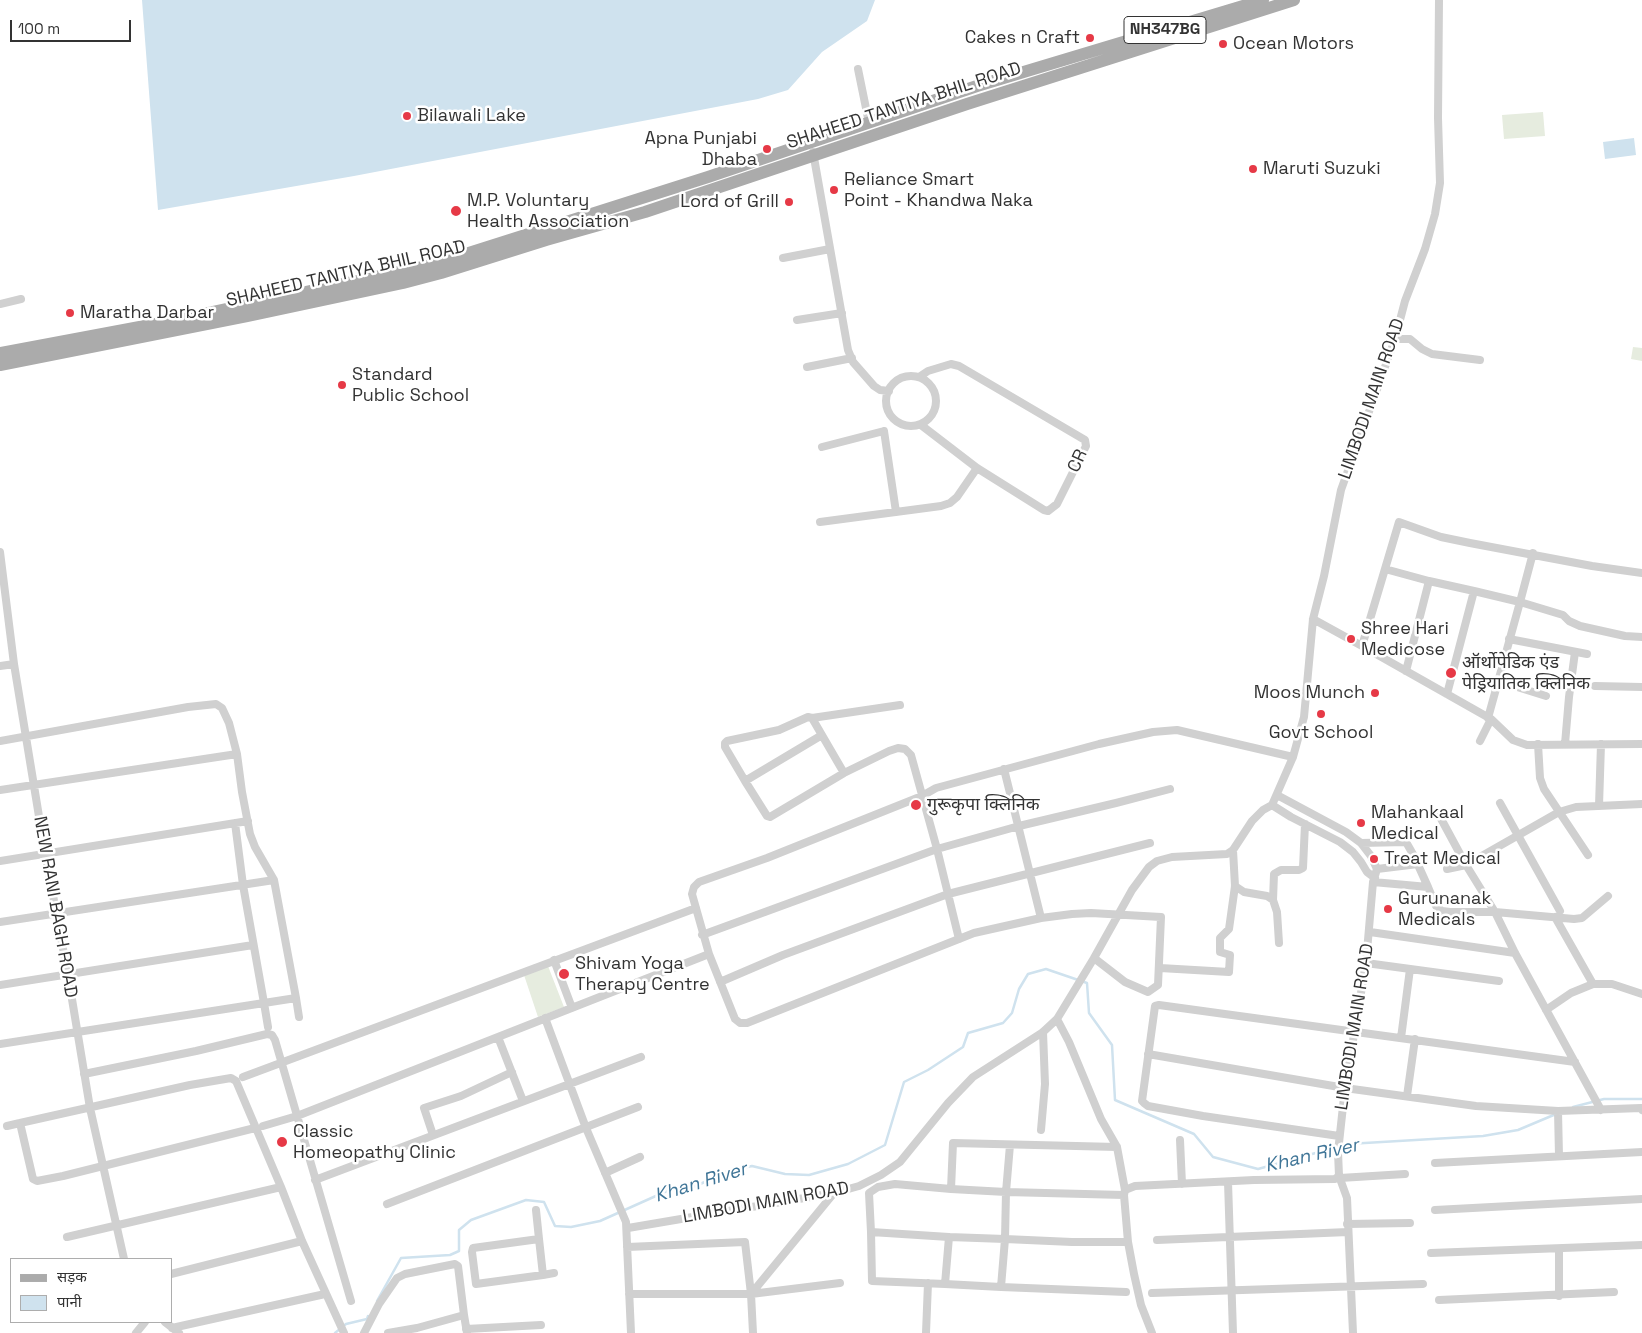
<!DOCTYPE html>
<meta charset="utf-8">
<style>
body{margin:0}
#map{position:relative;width:1642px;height:1333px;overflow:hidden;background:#fff;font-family:"Space Grotesk","Noto Sans Devanagari",sans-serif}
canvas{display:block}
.legend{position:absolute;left:10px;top:1258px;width:162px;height:65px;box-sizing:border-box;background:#fff;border:1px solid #adadad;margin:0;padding:6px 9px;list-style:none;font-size:15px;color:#333}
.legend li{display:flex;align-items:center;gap:10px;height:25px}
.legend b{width:25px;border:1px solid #adadad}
.scale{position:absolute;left:10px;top:20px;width:121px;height:22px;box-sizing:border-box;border:2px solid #333;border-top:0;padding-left:6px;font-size:15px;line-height:18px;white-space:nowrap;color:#333;-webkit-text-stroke:4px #fff;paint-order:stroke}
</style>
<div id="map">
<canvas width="1642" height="1333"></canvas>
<ul class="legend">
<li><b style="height:6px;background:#ababab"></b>सड़क</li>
<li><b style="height:14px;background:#cfe2ee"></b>पानी</li>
</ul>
<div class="scale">100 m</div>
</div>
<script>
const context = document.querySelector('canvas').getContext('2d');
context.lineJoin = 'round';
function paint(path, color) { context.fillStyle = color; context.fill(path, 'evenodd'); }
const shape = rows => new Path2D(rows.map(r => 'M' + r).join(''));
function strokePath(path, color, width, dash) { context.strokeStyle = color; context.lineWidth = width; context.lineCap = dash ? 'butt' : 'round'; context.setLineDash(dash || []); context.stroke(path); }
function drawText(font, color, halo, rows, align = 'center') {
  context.font = font + ' "Space Grotesk","Noto Sans Devanagari",sans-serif'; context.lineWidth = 5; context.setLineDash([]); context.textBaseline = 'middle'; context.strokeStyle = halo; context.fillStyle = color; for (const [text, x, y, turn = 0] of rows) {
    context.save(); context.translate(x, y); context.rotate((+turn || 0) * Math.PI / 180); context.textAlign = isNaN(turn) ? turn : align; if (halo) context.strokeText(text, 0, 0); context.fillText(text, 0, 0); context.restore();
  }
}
paint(shape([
 [1543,112,1545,136,1504,139,1502,115],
 [1633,347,1642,348,1642,361,1631,359],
 [548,966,564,1007,538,1017,524,975]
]), '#e6ecdf');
paint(shape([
 [142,0,875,0,867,21,822,52,788,90,758,99,354,176,158,210],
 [1634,138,1636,155,1605,159,1603,142]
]), '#cfe2ee');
strokePath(shape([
 [1573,1107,1604,1099,1642,1099],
 [377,1301,401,1258,450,1255,459,1251,459,1230,471,1220,526,1200,544,1202,555,1226,571,1227,600,1221,667,1191,696,1186,728,1171,752,1166,785,1174,809,1175,848,1164,885,1145,904,1082,928,1070,963,1047,968,1033,1003,1023,1012,1013,1019,989,1028,974,1046,969,1087,983,1089,1013,1112,1045,1115,1100,1194,1134,1213,1157,1258,1169,1348,1144,1483,1136,1518,1130,1556,1114],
 [335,1333,346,1324,367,1319,368,1316]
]), '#cfe2ee', 2.5);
strokePath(shape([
 [858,69,869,123],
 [813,152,848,350,853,362,874,386,880,390,889,391],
 [783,258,830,249],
 [0,304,21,299],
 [797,320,842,313],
 [1395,339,1410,339,1422,349,1432,354,1480,360],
 [807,367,852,358],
 '886 401a25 25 0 1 1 50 0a25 25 0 1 1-50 0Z',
 [919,377,928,371,951,364,959,366,1085,440,1086,446,1057,504,1048,511,1044,510,977,468,921,425],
 [884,431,896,512],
 [822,447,884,431],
 [820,522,941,506,950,503,957,497,977,468],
 [0,552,14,664,45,853,68,975,90,1108,124,1259],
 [1533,553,1520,602,1563,615,1569,621,1580,626,1625,636,1642,637],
 [1385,569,1429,581,1406,671],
 [1429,581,1474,591,1447,694],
 [1474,591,1520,602,1488,718],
 [1313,619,1362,646,1491,719],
 [1509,639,1587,654],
 [1362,646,1399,522,1441,537,1470,543,1592,566,1642,573],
 [0,666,14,664],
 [1498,681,1546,696],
 [1595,686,1642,687],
 [812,718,900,705],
 [0,741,188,707,216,704,222,708,229,723,237,754,242,792,250,834,255,847,274,880,296,998,264,1003,243,885,235,823],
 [1480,741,1491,719,1513,740,1527,745,1642,744],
 [1538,744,1540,778,1544,789,1588,855],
 [1565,744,1569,697,1575,652],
 [1004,769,1041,918],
 [844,773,812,718,808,717,779,730,727,741,725,743,725,747,745,781,767,816,770,817,844,773,889,751,898,748,905,749,911,755,937,849,959,939],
 [745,781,822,735],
 [0,790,237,754],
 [1277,795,1346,832,1361,843,1371,856,1377,869,1373,882,1366,963,1345,1088,1338,1152,1339,1176,1347,1198,1353,1333],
 [1500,803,1560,911],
 [1272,805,1291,817,1340,842,1353,852,1361,862,1367,872,1375,878],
 [1599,806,1601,744],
 [1439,815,1466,865,1447,869],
 [1361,843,1406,842,1414,856,1428,887],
 [0,861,248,821],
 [1377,869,1418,864],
 [1373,882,1428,887,1436,906,1442,911,1450,912,1495,912,1466,865,1559,812,1576,807,1642,804],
 [1235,886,1244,892,1267,896,1273,900,1277,912,1279,943],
 [1273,900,1274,874,1281,870,1299,870,1303,868,1305,824],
 [1555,917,1593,984],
 [0,922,274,880],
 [1370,932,1515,953],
 [702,935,937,849,1019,826,1116,803,1170,789],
 [1094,958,1125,982,1148,992,1158,985,1161,917,1091,913,1072,914,1041,918,974,933,747,1023,740,1023,735,1019,709,954,692,894,694,887,699,882,767,858,922,796,936,788,1099,744,1153,732,1177,730,1293,757],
 [554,960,572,1008],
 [1366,963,1499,981],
 [1160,968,1229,972,1230,955,1220,952,1220,938,1229,929,1235,886,1233,850],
 [720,982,783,955,948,894,1150,843],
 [0,985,253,945],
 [296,998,299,1017],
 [1546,1010,1571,993,1593,984,1612,984,1642,994],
 [545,1018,586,1128,626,1222,631,1333],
 [1057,1019,1069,1042,1101,1119,1117,1147,1125,1190,1124,1195,1128,1242,1134,1274,1141,1305,1152,1333],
 [498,1037,523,1101],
 [1401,1038,1410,969],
 [0,1044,264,1003,268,1027],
 [1148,1054,1345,1088,1476,1106,1558,1111,1641,1108,1642,1110],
 [84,1074,196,1051,267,1034,272,1035,275,1040,351,1301],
 [243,1077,696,908],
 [1407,1096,1415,1039],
 [1601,1110,1515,953,1495,912,1574,919,1582,918,1608,896],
 [1558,1111,1559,1156],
 [7,1126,20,1123],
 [263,1126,297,1116,709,954],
 [255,1128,63,1176,37,1181,33,1179,20,1123,190,1085,231,1078,236,1081,281,1187,302,1241,344,1333],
 [1041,1130,1045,1084,1043,1032],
 [433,1135,424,1108,461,1096,512,1072],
 [1339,1136,1203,1116,1148,1106,1144,1103,1142,1101,1155,1006,1159,1005,1575,1062],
 [1180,1140,1182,1184],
 [1010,1145,1006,1192,1124,1195],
 [1117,1147,953,1143,951,1189,1006,1192,1005,1239,1072,1242,1128,1242],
 [1435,1163,1642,1152],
 [605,1173,640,1157],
 [1340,1178,1405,1174],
 [315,1180,641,1057],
 [1228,1182,1233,1333],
 [1125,1190,1135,1186,1254,1180,1335,1179,1339,1176],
 [387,1204,638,1107],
 [536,1210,539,1239,543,1275,476,1284,472,1252,473,1248,539,1239],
 [1435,1210,1642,1199],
 [1347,1224,1410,1223],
 [628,1228,834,1193,859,1186,881,1175,900,1162,948,1103,973,1077,1043,1032,1057,1019,1094,958,1132,890,1149,867,1157,861,1172,857,1227,854,1233,850,1252,821,1263,810,1272,805,1293,757,1304,717,1313,619,1324,576,1341,490,1395,339,1405,301,1425,249,1435,214,1440,183,1438,118,1439,0],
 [871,1232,872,1281,945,1284],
 [67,1237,281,1187],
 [949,1237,871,1232,869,1193,878,1187,895,1184,951,1189],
 [1157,1240,1348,1232],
 [627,1247,745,1242,751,1294,753,1333],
 [1559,1249,1559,1296],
 [1431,1253,1642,1245],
 [171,1274,302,1241],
 [543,1275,554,1273],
 [1001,1287,945,1284,949,1237,1005,1239,1001,1287,1126,1292],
 [1152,1293,1423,1284],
 [629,1294,751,1294,840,1283],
 [751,1294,834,1193],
 [1439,1300,1614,1292],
 [165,1322,179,1333],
 [172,1328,325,1294],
 [466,1329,541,1325],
 [136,1333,145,1322],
 [364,1333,379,1304,397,1278,405,1274,455,1264,458,1266,464,1315],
 [388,1333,417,1328,464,1315,467,1333],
 [926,1333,928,1283]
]), '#d0d0d0', 8);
strokePath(shape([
 [0,353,161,323,431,265,708,177,977,86,1263,0],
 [0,365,247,316,403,283,441,273,546,240,645,212,967,104,1294,0]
]), '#ababab', 12);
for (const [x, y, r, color] of [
 [1090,38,5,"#e63946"],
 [1223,44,5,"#e63946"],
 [407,116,5,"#e63946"],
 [767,149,5,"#e63946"],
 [1253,169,5,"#e63946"],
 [834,190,5,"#e63946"],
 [789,202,5,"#e63946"],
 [456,211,6,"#e63946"],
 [70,313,5,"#e63946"],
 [342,385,5,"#e63946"],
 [1351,639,5,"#e63946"],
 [1451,673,6,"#e63946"],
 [1375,693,5,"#e63946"],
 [1321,714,5,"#e63946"],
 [916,805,6,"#e63946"],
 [1361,823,5,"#e63946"],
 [1374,859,5,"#e63946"],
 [1388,909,5,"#e63946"],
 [564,974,6,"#e63946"],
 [282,1142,6,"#e63946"]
]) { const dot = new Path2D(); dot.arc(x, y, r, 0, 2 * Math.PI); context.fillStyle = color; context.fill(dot); strokePath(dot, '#fff', 2); }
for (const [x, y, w] of [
 [1165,30,82]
]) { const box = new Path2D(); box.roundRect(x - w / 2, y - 13.5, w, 27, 4); context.fillStyle = '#fff'; context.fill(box); strokePath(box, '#333', 1); }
drawText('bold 16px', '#333', null, [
 ["NH347BG",1165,30]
]);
drawText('18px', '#333', '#fff', [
 ["Cakes n Craft",1080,38,"right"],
 ["Ocean Motors",1233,44],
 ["Bilawali Lake",417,116],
 ["Apna Punjabi",757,139,"right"],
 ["Dhaba",757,160,"right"],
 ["Maruti Suzuki",1263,169],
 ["Reliance Smart",844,180],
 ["Point - Khandwa Naka",844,201],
 ["M.P. Voluntary",467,201],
 ["Health Association",467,222],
 ["Lord of Grill",779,202,"right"],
 ["Maratha Darbar",80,313],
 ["Standard",352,375],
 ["Public School",352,396],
 ["Shree Hari",1361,629],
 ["Medicose",1361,650],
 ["ऑर्थोपेडिक एंड",1462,663],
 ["पेड्रियातिक क्लिनिक",1462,684],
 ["Moos Munch",1365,693,"right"],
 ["Govt School",1321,733,"center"],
 ["गुरूकृपा क्लिनिक",927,805],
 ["Mahankaal",1371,813],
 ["Medical",1371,834],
 ["Treat Medical",1384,859],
 ["Gurunanak",1398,899],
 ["Medicals",1398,920],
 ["Shivam Yoga",575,964],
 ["Therapy Centre",575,985],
 ["Classic",293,1132],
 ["Homeopathy Clinic",293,1153]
], 'left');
drawText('18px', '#333', '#fff', [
 ["SHAHEED TANTIYA BHIL ROAD",904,106,-18],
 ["SHAHEED TANTIYA BHIL ROAD",346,274,-13],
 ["LIMBODI MAIN ROAD",1372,399,-71],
 ["CR",1078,461,-66],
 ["NEW RANI BAGH ROAD",55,907,80],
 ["LIMBODI MAIN ROAD",1355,1027,-81],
 ["LIMBODI MAIN ROAD",766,1203,-10]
]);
drawText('italic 19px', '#3f7597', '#fff', [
 ["Khan River",1312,1156,-13],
 ["Khan River",701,1183,-17]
]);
</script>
